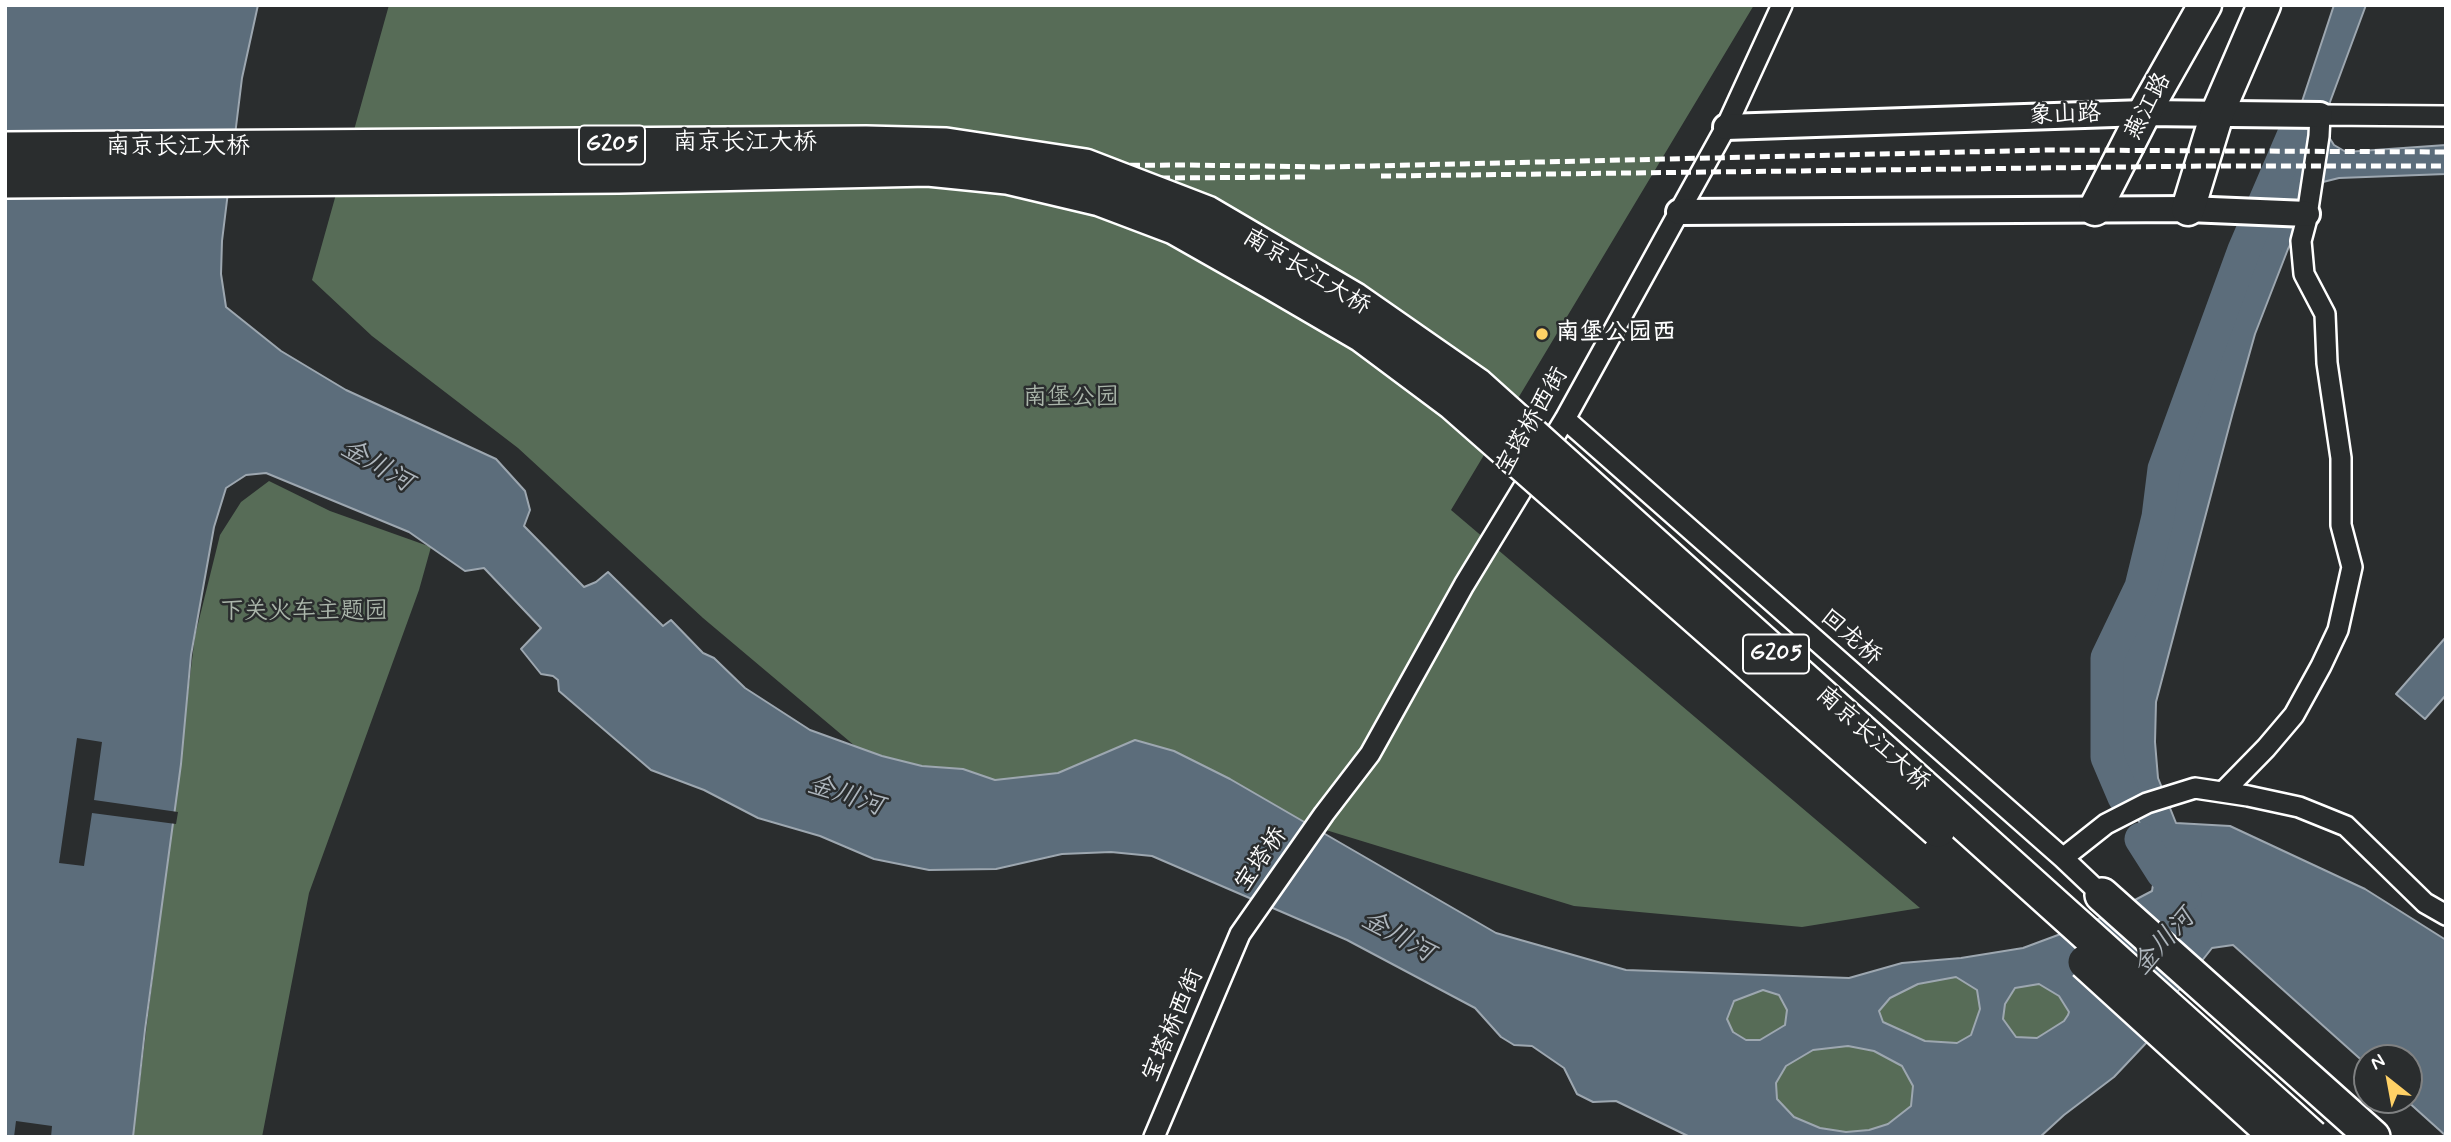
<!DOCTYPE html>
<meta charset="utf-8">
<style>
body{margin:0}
#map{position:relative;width:2451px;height:1142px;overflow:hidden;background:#2a2d2e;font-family:Mynerve,sans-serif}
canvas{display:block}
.frame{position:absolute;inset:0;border:7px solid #fff;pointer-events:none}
.north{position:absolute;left:2353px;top:1044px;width:70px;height:70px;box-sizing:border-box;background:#2a2d2e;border:2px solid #7f8182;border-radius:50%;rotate:329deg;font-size:19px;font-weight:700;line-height:28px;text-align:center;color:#fff}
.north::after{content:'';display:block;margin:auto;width:24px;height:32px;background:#ffd166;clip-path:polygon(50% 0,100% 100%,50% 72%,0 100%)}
</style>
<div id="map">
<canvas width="2451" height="1142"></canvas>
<div class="frame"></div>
<div class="north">N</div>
</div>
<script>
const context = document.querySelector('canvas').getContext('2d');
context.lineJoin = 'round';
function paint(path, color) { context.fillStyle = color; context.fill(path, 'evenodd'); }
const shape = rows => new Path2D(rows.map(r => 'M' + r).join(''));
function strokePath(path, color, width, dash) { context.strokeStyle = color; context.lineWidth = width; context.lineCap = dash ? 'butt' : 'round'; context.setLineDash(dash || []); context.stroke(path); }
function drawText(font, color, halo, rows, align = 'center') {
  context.font = font + ' Mynerve,"LXGW WenKai TC",sans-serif'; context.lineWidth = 5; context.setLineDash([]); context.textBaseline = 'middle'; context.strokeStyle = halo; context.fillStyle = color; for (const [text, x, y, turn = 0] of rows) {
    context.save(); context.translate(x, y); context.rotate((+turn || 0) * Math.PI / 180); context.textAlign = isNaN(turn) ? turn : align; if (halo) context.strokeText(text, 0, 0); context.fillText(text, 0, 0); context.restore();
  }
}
paint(shape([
 [389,5,1754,5,1451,510,1920,908,1802,927,1574,906,1254,808,893,778,703,618,518,448,372,336,312,280],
 [269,481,330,511,431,547,419,590,309,893,262,1137,133,1137,195,636,220,535,241,502],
 [1957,977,1977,990,1980,1008,1971,1035,1957,1043,1925,1041,1883,1022,1879,1011,1890,998,1918,984],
 [2039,984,2059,996,2070,1013,2059,1029,2037,1038,2016,1037,2003,1019,2005,1004,2015,988],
 [1763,990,1779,995,1787,1010,1785,1025,1760,1040,1746,1040,1733,1032,1727,1019,1733,1001],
 [1848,1046,1874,1051,1902,1066,1913,1086,1911,1106,1888,1124,1858,1134,1825,1130,1795,1118,1777,1099,1776,1083,1786,1066,1813,1050]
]), '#576c57');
const water = shape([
 [5,5,258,5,242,78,222,241,221,274,226,307,281,351,346,390,496,459,525,491,530,510,524,526,584,587,596,582,608,572,663,626,671,620,703,653,714,658,745,688,810,730,882,756,922,766,963,769,995,780,1058,773,1135,740,1174,751,1230,779,1496,933,1626,970,1849,978,1902,963,1961,958,2023,948,2093,922,2152,891,2156,867,2153,848,2128,801,2113,740,2110,702,2118,657,2167,510,2196,411,2219,352,2334,5,2366,5,2330,102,2325,125,2327,134,2334,145,2346,152,2446,145,2446,174,2339,178,2323,182,2288,249,2255,334,2233,412,2156,702,2155,742,2158,778,2176,823,2230,826,2365,889,2446,940,2446,1136,2406,1100,2409,1100,2409,1058,2367,1058,2367,1065,2233,945,2212,948,2175,995,2166,1022,2114,1077,2064,1115,2040,1137,1690,1137,1616,1101,1593,1102,1577,1094,1564,1068,1532,1046,1514,1045,1501,1037,1475,1008,1347,940,1152,856,1111,852,1062,854,996,869,929,870,874,859,820,836,758,818,704,790,651,770,559,691,558,680,553,676,541,674,521,649,541,628,484,568,465,571,409,532,266,473,246,475,226,488,214,527,191,655,181,764,145,1030,133,1137,5,1137,5,5],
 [1956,977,1977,990,1980,1009,1971,1035,1957,1043,1925,1041,1883,1022,1879,1011,1890,998,1918,984,1956,977],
 [2039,984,2059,996,2069,1012,2068,1015,2064,1021,2037,1038,2016,1037,2003,1019,2005,1004,2015,988,2039,984],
 [1763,990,1779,995,1787,1010,1785,1025,1760,1040,1746,1040,1733,1032,1727,1019,1734,1001,1763,990],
 [1848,1046,1874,1051,1902,1066,1913,1086,1911,1106,1888,1124,1869,1130,1846,1132,1820,1128,1794,1117,1777,1099,1776,1083,1786,1066,1813,1050,1848,1046],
 [2446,637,2446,695,2425,719,2396,694,2446,637]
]);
paint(water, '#5c6d7b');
strokePath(water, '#9da7b0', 2);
paint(shape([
 [77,738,102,742,94,800,178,812,176,824,92,813,84,866,59,863],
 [16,1121,52,1126,51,1137,14,1137]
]), '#2a2d2e');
strokePath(shape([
 [2124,797,2107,757,2107,658,2141,587,2158,517,2164,469,2244,250,2296,129],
 [2141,839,2162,872,2185,895]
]), '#5c6d7b', 33);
const minor = shape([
 [1565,419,2063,858,2102,895],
 [2223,792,2266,748,2294,715,2321,666,2338,630,2352,567,2341,525,2341,458,2327,363,2325,314,2304,274,2301,241,2306,222,2319,136,2320,115,2446,116],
 [2063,858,2106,824,2147,803,2195,788,2248,796,2299,807,2346,826,2425,903,2446,915],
 [1154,1137,1240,934,1324,814,1370,754,1464,585,1565,419,1679,212,1726,127,1782,5]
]);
const tertiary = shape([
 [1726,127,2144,113,2320,115],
 [1679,212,2188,209,2307,214]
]);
const primary = shape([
 [2095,209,2144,113,2205,5],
 [2188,209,2217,114,2264,5]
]);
const trunk = shape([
 [2102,895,2373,1137]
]);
strokePath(minor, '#fff', 24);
strokePath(tertiary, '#fff', 30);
strokePath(primary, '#fff', 37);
strokePath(trunk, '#fff', 38);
strokePath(minor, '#2a2d2e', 19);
strokePath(tertiary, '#2a2d2e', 24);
strokePath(primary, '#2a2d2e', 32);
strokePath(trunk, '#2a2d2e', 33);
strokePath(shape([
 [5,172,1188,165,1328,167,2049,150,2446,152],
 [1381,176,2205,166,2446,166],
 [5,186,1307,177]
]), '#fff', 5, [10, 5]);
const trunkBridge = shape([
 [5,149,866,143,946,145,1085,166,1207,213,1355,300,1477,385,2312,1137],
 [5,181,619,176,928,169,1007,177,1100,199,1174,227,1271,282,1362,335,1453,403,1938,830],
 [2085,962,2277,1137]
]);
strokePath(trunkBridge, '#fff', 38, []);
strokePath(trunkBridge, '#2a2d2e', 33);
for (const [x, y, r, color] of [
 [1542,334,7,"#ffd166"]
]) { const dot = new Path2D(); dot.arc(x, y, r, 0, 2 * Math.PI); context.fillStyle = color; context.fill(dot); strokePath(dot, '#2a2d2e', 2.5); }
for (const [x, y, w] of [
 [612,145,66],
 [1776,654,66]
]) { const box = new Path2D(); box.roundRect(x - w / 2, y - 19.5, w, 39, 5); context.fillStyle = '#2a2d2e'; context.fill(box); strokePath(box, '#fff', 2); }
drawText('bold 23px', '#fff', null, [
 ["G205",612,145],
 ["G205",1776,654]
]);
drawText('24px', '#fff', '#2a2d2e', [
 ["燕江路",2149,107,-62],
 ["象山路",2065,116,-2],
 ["南京长江大桥",745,144],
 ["南京长江大桥",178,148],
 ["南京长江大桥",1306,273,31],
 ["宝塔桥西街",1533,422,-60],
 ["回龙桥",1850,638,41],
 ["南京长江大桥",1872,740,42],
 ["宝塔桥",1262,860,-55],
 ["宝塔桥西街",1174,1026,-67]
]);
drawText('bold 24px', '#fff', '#2a2d2e', [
 ["南堡公园西",1556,334]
], 'left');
drawText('24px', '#abb6ab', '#2a2d2e', [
 ["南堡公园",1071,399],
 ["下关火车主题园",304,613]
]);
drawText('italic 26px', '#aeb6bd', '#2a2d2e', [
 ["金川河",376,467,30],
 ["金川河",845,797,18],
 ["金川河",1397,938,29],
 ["金川河",2165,943,-48]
]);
</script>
